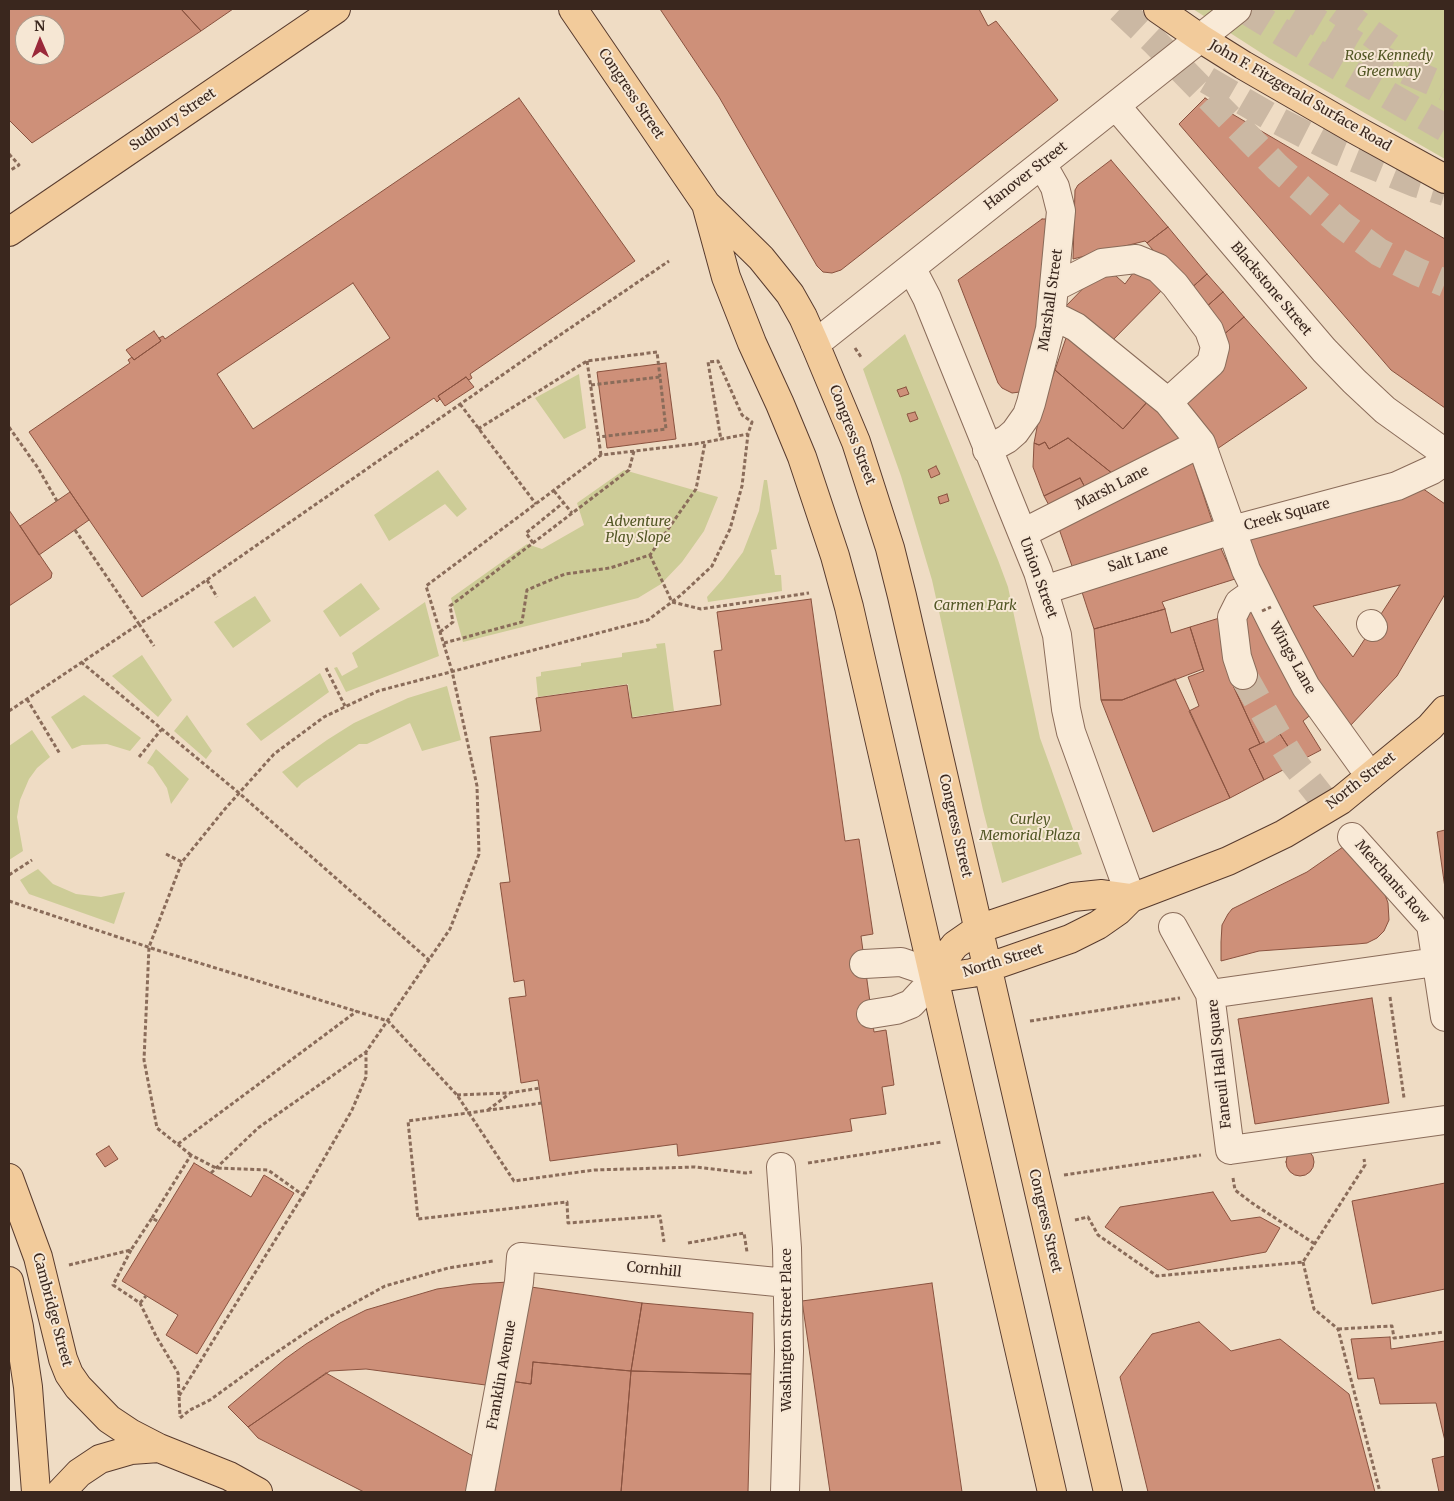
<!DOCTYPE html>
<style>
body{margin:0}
#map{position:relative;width:1454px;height:1501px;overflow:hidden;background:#efdcc4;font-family:Merriweather,serif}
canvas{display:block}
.frame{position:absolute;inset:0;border:10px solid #3a271e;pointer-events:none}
.north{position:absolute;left:15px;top:15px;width:50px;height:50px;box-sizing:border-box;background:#f6e7d4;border:1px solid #ab9a8b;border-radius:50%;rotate:359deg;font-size:14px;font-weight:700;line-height:20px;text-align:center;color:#3a271e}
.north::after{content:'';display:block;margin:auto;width:18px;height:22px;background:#9a293a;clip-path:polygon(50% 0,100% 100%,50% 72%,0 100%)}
</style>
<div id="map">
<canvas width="1454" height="1501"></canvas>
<div class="frame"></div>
<div class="north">N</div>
</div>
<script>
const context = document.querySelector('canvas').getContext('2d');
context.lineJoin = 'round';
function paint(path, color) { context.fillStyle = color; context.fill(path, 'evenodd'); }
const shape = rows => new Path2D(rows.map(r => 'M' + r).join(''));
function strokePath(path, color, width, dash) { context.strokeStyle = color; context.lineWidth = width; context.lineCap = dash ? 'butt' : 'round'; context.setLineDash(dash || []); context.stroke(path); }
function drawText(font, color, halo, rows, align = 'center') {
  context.font = font + ' Merriweather,serif'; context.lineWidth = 4; context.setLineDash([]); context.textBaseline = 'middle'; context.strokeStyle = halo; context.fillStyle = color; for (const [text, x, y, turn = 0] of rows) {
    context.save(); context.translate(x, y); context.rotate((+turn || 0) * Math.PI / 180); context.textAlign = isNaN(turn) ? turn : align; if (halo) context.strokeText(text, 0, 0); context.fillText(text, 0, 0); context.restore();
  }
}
paint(shape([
 [1193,9,1445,9,1445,159,1269,58],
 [905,334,998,560,1008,587,1040,738,1082,854,1002,883,983,810,932,580,901,476,863,369],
 [579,374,586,428,564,439,535,398],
 [438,470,467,509,457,517,445,504,389,541,374,515],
 [624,470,718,497,704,531,682,562,661,584,638,598,463,642,451,598,527,544,542,549,584,525,577,503],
 [764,480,767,480,777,549,771,550,775,575,781,575,782,591,708,602,707,597,723,579,743,552,759,511],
 [361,583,380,609,340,637,323,611],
 [255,596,271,621,233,648,214,622],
 [425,602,439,656,346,692,334,668,337,667,342,676,358,667,352,653],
 [665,643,674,711,632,717,628,684,538,697,536,677,541,676,541,672,581,666,581,663,622,657,622,653,657,648,656,644],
 [142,655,172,700,158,717,112,676],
 [320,673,329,692,261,741,246,724],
 [447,686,461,740,422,751,410,723,367,744,359,744,302,783,297,788,282,772,327,740,354,723,408,698],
 [84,695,141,738,130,751,107,744,82,745,72,749,51,717],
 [187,715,212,751,206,759,174,731],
 [32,730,50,757,37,768,29,779,20,800,17,817,23,851,9,860,9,746],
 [156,749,189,779,171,804,167,788,153,767,147,763],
 [38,869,53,884,76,894,101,897,125,892,114,924,29,894,20,880]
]), '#cdcc97');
const building = shape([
 [9,9,181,9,201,31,32,143,9,120,9,9],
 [25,25,55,25,55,55,25,55,25,25],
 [181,9,233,9,201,31,181,9],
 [660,9,979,9,988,26,996,21,1058,100,841,270,832,273,823,272,817,266,719,97,660,9],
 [519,98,635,261,470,374,472,378,469,380,466,377,438,396,440,399,437,402,434,398,142,597,29,432,130,363,128,360,132,357,134,360,161,341,159,338,163,336,165,339,519,98],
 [353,283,390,338,253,429,217,374,353,283],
 [1205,98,1445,239,1445,408,1391,370,1179,124,1205,98],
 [1111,160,1168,227,1147,243,1145,241,1073,259,1075,190,1078,185,1111,160],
 [1042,219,1047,219,1049,224,1031,379,1020,392,1012,393,1002,388,998,383,958,280,1042,219],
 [1168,227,1207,274,1188,291,1147,243,1168,227],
 [1109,270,1125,284,1133,273,1157,277,1166,286,1108,345,1066,306,1099,272,1109,270],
 [1207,274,1223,292,1204,309,1188,291,1207,274],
 [1223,292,1244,317,1221,337,1204,309,1223,292],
 [1244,317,1307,388,1217,449,1182,402,1221,337,1244,317],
 [154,331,161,341,134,360,126,350,154,331],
 [1069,337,1148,401,1123,429,1055,370,1066,338,1069,337],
 [666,363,676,439,607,448,597,372,666,363],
 [1055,370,1123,429,1148,401,1176,428,1184,443,1118,478,1068,438,1049,449,1045,442,1039,445,1034,443,1040,412,1055,370],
 [466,377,474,387,445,406,438,396,466,377],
 [906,387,909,394,900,397,897,390,906,387],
 [915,412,918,419,910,422,907,414,915,412],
 [1068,438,1118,478,1088,493,1080,478,1044,496,1033,467,1034,443,1039,445,1045,442,1049,449,1068,438],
 [1191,457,1213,524,1073,569,1057,523,1191,457],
 [936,466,940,474,931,478,928,470,936,466],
 [1080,478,1088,493,1052,511,1044,496,1080,478],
 [1419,486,1445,504,1445,594,1397,676,1350,726,1307,671,1271,607,1248,536,1382,505,1419,486],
 [1400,585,1353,657,1313,606,1400,585],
 [70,492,89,520,39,555,20,526,70,492],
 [947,494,949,501,940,504,938,497,947,494],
 [9,510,52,573,51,578,9,606,9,510],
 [1218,542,1235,579,1162,602,1165,609,1094,629,1080,586,1218,542],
 [811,599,845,841,859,839,873,934,861,936,874,1032,886,1030,894,1085,882,1087,886,1114,850,1119,852,1131,743,1147,678,1156,677,1144,550,1161,538,1080,521,1083,509,998,526,996,524,980,514,982,500,883,510,882,490,737,541,731,536,698,627,685,632,718,721,705,714,651,722,650,717,612,811,599],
 [1259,604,1313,713,1303,721,1321,750,1298,762,1280,734,1260,744,1231,681,1243,675,1245,616,1259,604],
 [1165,609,1171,633,1190,627,1203,669,1122,700,1101,700,1094,629,1165,609],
 [1226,616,1241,676,1231,681,1260,744,1249,749,1264,780,1230,798,1189,711,1199,706,1188,677,1204,671,1190,627,1226,616],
 [1175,679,1230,798,1153,832,1101,700,1122,700,1175,679],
 [1280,734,1298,762,1264,780,1249,749,1280,734],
 [1445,830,1445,888,1437,832,1445,830],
 [1353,840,1383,889,1388,903,1389,920,1384,931,1377,938,1367,943,1357,944,1259,951,1221,961,1221,942,1222,925,1228,914,1232,909,1307,872,1353,840],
 [1372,998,1389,1103,1255,1124,1238,1019,1372,998],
 [109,1146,118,1159,105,1167,96,1154,109,1146],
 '1286 1162a14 14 0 1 1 28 0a14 14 0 1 1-28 0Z',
 [194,1163,251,1197,264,1175,294,1193,197,1354,166,1335,178,1315,122,1281,194,1163],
 [1445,1183,1445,1289,1372,1304,1352,1201,1445,1183],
 [1213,1192,1231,1221,1260,1217,1280,1228,1266,1252,1168,1270,1105,1227,1120,1207,1213,1192],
 [509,1282,493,1386,366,1369,330,1371,248,1427,228,1407,285,1359,306,1344,340,1323,366,1310,437,1289,473,1284,509,1282],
 [932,1283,962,1492,830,1492,802,1301,932,1283],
 [524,1286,642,1303,631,1371,533,1362,531,1384,510,1381,524,1286],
 [642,1303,753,1313,751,1374,631,1371,642,1303],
 [1199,1322,1231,1351,1280,1339,1349,1394,1375,1492,1148,1492,1120,1377,1152,1334,1199,1322],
 [1390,1337,1391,1349,1445,1341,1445,1441,1436,1403,1380,1404,1374,1378,1358,1379,1351,1339,1390,1337],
 [533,1362,631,1371,621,1492,495,1492,510,1381,531,1384,533,1362],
 [631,1371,751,1374,748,1492,621,1492,631,1371],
 [326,1373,480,1460,475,1492,364,1492,258,1438,248,1427,326,1373],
 [1445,1456,1445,1492,1439,1492,1432,1459,1445,1456]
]);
paint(building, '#ce9079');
strokePath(building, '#89523f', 1);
strokePath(shape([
 [1243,675,1277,735,1295,764,1329,807]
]), '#cbb8a3', 28, [28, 14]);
strokePath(shape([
 [1120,9,1154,41,1277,167,1341,224,1379,252,1418,272,1445,283],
 [1244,9,1319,55,1445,128],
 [1296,9,1356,45,1389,63,1445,87],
 [1337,9,1390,47],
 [1207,80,1269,116,1337,151,1415,183,1445,192]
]), '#cbb8a3', 28, [28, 14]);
const minor = shape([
 [1116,106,1324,350,1354,381,1385,410,1445,453],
 [910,269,915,275,927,298,1038,572,1057,635,1066,709,1071,732,1131,898],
 [1055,287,1102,263,1136,259,1158,268,1175,285,1209,330,1215,347,1211,363,1168,402],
 [1051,318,1062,320,1076,327,1168,402,1201,443,1246,570,1279,636,1306,687,1370,776],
 [815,344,1237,9],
 [987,450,1007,439,1015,432,1027,415,1031,403,1050,329,1061,211,1055,187,1042,164],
 [1023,533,1201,443],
 [1044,590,1232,530,1397,486,1432,470,1445,461],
 [1371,624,1373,627],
 [1243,675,1237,657,1232,617,1239,603,1256,591],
 [1352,837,1431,925,1445,1017],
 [1173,927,1210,994,1230,1150,1445,1120],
 [864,964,901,962,933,973,925,989,911,1004,896,1010,871,1014],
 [1210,994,1436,962],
 [781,1167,787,1248,789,1351,785,1492],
 [480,1492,519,1282,521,1257,787,1283]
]);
const major = shape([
 [573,9,706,204,761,258,790,294,803,317,815,344,856,442,890,548,902,596,1108,1492],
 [1158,9,1200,38,1243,65,1354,129,1445,179],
 [706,204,726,277,752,343,780,404,802,457,835,556,849,607,1052,1492],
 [9,232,336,9],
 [933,973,952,976,972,973,1070,939,1098,925,1118,911,1131,898,1228,861,1284,834,1341,800,1430,727,1445,710],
 [933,973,955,945,978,929,1073,897,1102,894,1131,898],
 [9,1178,38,1257,63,1359,69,1374,78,1387,109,1419,130,1433,159,1448,229,1476,258,1492],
 [9,1281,19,1327,28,1387,36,1492],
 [61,1492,79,1473,100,1459,131,1450,159,1448]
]);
strokePath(minor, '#8a6c5a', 30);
strokePath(major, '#583b2e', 30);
strokePath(shape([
 [9,154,19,165,9,171],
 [855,348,861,357],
 [587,361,601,455],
 [591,385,660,377,666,429,599,437],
 [460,404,536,504],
 [9,427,38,468,57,501],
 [478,429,587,361,657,352,660,377],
 [554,491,572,513],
 [75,530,139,624,185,595,557,337,669,261],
 [533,543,526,533,563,503],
 [650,555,672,602,701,609,809,593],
 [207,580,217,597],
 [440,632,453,622,450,606,629,470,634,451],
 [444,643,522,622,527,590,565,574,610,568,650,555,696,489,705,443],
 [81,662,239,793,429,960],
 [326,668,345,706],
 [27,699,60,754],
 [9,711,139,624,154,646],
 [139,757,161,730],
 [166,854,182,862],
 [9,875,32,860],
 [9,901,157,950,388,1021,457,1095,514,1181,594,1170,695,1167,746,1173,752,1172],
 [1390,997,1404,1098],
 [1030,1021,1180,998],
 [457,1095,509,1093,540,1088],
 [542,1103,408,1121,418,1219,567,1202,568,1223,660,1216,664,1242],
 [488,1110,509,1094],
 [178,1144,357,1011],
 [191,1155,157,1128,144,1060,149,947,182,862,224,810,274,754,324,717,378,691,648,620,681,595,712,566,730,529,742,486,748,434,752,422,742,415,718,361,708,362,721,440],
 [808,1163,942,1142],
 [211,1173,258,1128,366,1052,450,929,479,854,477,786,452,671,426,586,601,455,695,444,748,434],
 [1064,1175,1201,1155],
 [1233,1178,1235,1190,1252,1203,1315,1244],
 [303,1195,352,1110,366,1077,366,1052],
 [152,1218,191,1155,216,1168,268,1170,303,1195,179,1396],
 [1075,1220,1088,1217,1098,1235,1157,1276,1303,1262,1365,1165,1364,1159],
 [688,1243,744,1233,747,1252],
 [131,1250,113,1285,140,1303,156,1336,178,1373,180,1417],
 [1303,1262,1314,1309,1338,1329,1380,1492],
 [69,1265,131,1250,152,1218,159,1222],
 [140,1303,146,1296],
 [1338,1329,1392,1326,1394,1338,1445,1332],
 [180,1418,190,1410,210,1400,265,1360,329,1317,385,1286,448,1268,493,1261]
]), '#8a6c5a', 3, [4, 2.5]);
strokePath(minor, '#f9ead7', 28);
strokePath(major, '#f2cb9b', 28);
strokePath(shape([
 [1262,611,1271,607]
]), '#8a6c5a', 3, [4, 2.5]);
drawText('italic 14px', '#515624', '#f6e7d4', [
 ["Rose Kennedy",1389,56],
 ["Greenway",1389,72],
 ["Adventure",638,522],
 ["Play Slope",638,538],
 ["Carmen Park",975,606],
 ["Curley",1030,820],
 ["Memorial Plaza",1030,836]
]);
drawText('14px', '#3a271e', '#f6e7d4', [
 ["Congress Street",631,94,56],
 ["John F. Fitzgerald Surface Road",1300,96,30],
 ["Sudbury Street",173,120,-34],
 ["Hanover Street",1026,176,-38],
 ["Blackstone Street",1271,289,50],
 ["Marshall Street",1051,300,-82],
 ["Congress Street",852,435,69],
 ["Marsh Lane",1112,488,-27],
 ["Creek Square",1287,515,-15],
 ["Salt Lane",1138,559,-17],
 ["Union Street",1038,578,70],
 ["Wings Lane",1292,658,61],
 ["North Street",1361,781,-38],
 ["Congress Street",955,826,77],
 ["Merchants Row",1392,882,49],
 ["North Street",1003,961,-17],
 ["Faneuil Hall Square",1220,1064,-96],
 ["Congress Street",1045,1221,77],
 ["Cornhill",654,1270,6],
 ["Cambridge Street",52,1310,75],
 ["Washington Street Place",787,1330,-90],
 ["Franklin Avenue",502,1375,-80]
]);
</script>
